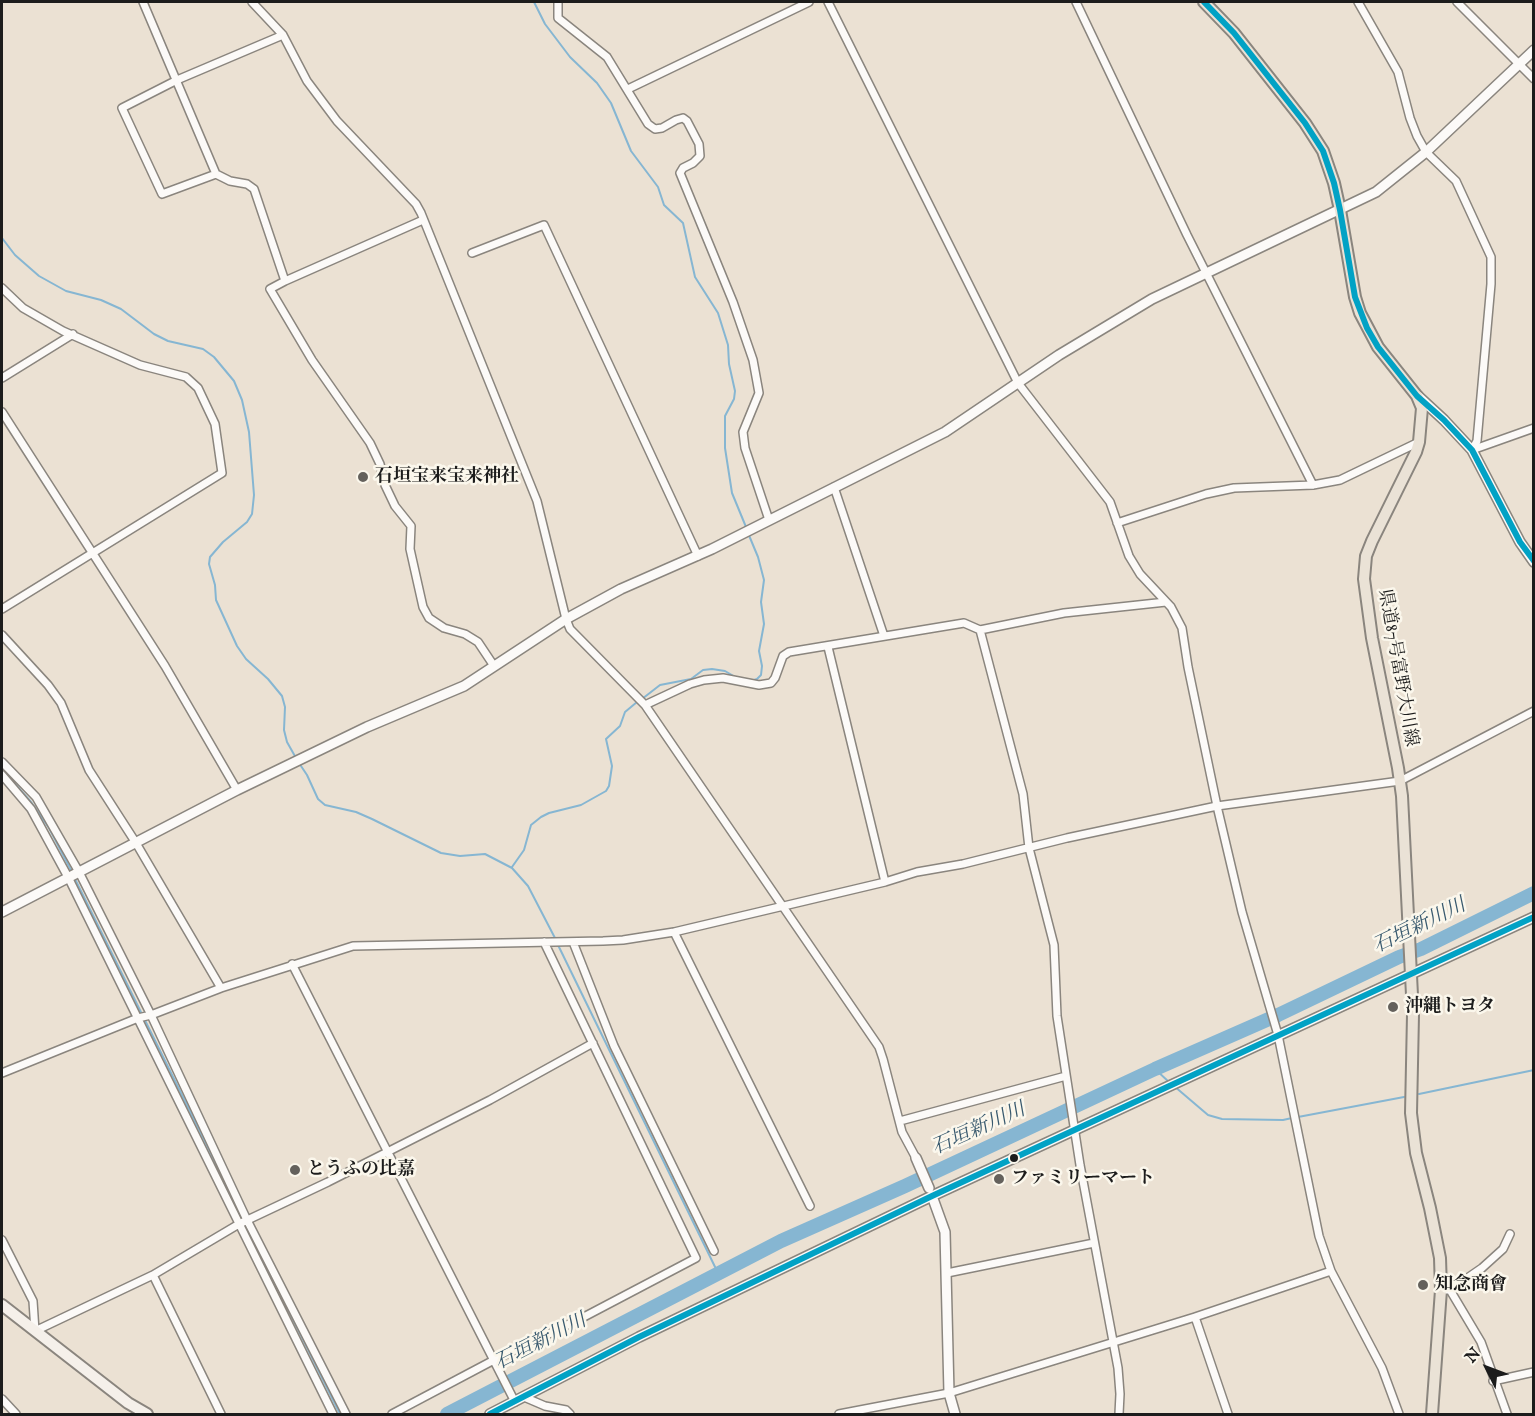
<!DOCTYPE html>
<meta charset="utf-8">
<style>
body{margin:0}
#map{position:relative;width:1535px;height:1416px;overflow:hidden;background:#ebe1d3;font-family:"IM FELL English",serif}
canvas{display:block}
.frame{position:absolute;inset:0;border:3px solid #1c1c1c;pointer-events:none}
.north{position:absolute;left:1457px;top:1338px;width:60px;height:60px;-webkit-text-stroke:4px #fbf7ec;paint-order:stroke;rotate:312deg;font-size:16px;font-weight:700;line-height:24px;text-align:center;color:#1c1c1c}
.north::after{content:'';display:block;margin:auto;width:21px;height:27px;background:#1c1c1c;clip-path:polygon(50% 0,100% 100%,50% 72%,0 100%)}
</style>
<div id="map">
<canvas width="1535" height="1416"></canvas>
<div class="frame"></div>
<div class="north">N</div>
</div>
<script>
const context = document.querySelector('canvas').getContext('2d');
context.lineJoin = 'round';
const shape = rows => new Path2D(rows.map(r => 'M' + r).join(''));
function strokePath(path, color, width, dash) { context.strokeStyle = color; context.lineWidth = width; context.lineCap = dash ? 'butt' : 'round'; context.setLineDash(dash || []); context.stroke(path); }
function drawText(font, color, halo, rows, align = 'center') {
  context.font = font + ' "IM FELL English","Noto Serif JP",serif'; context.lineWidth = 5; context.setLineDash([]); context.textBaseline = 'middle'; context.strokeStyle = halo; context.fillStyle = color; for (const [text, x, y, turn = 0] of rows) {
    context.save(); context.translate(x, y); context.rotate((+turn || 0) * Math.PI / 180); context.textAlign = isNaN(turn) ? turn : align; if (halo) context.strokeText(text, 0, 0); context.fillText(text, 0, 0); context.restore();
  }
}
strokePath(shape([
 [534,2,545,24,570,57,597,83,611,103,631,151,658,187,664,205,683,223,695,277,718,313,728,345,729,364,735,391,734,399,725,416,725,448,732,493,746,527],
 [2,238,15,255,39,276,66,291,101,300,121,309,154,334,168,341,203,349,214,357,234,381,242,400,249,432,254,495,252,514,247,522,223,542,210,557,209,564,215,585,216,600,237,646,246,659,268,679,282,696,285,707,284,730,287,742,296,758],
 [748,533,758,557,764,580,761,602,764,624,759,651,762,666,761,675,757,679,751,681],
 [642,699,660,685,691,679,703,670,712,669,725,671,737,678],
 [299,763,307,775,318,799,325,805,356,812,372,819,441,853,460,856,485,854,512,868,528,886,556,940],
 [2,769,31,802,49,828,72,872],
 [512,867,524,850,531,825,541,817,549,813,581,805,606,791,609,786,612,766,606,739,620,726,625,712,637,702],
 [74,877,234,1200],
 [558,945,718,1273],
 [1155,1069,1170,1083],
 [1174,1086,1208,1115,1222,1119,1283,1120,1292,1118],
 [1419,1094,1534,1070],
 [1298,1117,1404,1097],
 [262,1257,340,1414]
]), '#86b6d2', 2);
strokePath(shape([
 [447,1414,781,1241,905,1186,1155,1069,1278,1015,1399,957,1421,949,1534,893]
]), '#86b6d2', 14);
const minor = shape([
 [143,2,216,174,230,181,247,184,254,189,285,281],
 [252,2,283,35,307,81,337,121,416,204,421,213,537,501,566,619,570,629,645,705,879,1047,883,1059,902,1132,916,1158],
 [558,2,558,18,607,57,648,124,655,129,662,128,676,120,683,118,687,121,699,144,700,156,693,163,683,168,680,173,733,302,753,360,759,393,743,432,745,448,769,520],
 [828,2,1018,383,1110,502,1129,556,1140,574,1171,607,1182,628,1188,667,1217,806,1242,912,1278,1035,1319,1236,1331,1271,1382,1368,1399,1414],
 [1076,2,1187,235,1313,485],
 [1358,2,1398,72,1410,118,1417,136,1426,152,1456,181,1491,257,1491,284,1477,441,1472,450],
 [1457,2,1534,79],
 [628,89,809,2],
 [216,174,162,194,122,108,177,80,283,35],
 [423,220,285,281,270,289,312,360,370,443,380,464,385,485,395,506,411,526,410,549,423,607,429,618,444,628,465,634,478,642,494,666],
 [472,253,544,225,698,556],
 [2,288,23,308,63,331,140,365,186,377,198,388,215,424,222,473,2,609],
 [2,378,73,334],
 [2,412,165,666,237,790],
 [1472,450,1534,428],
 [834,487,884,636],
 [1117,523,1206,494,1234,488,1313,485,1340,480,1419,442],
 [980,630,1023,794,1029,848,1054,945,1057,1016,1080,1165,1118,1368,1120,1394,1119,1414],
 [2,635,48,685,61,703,89,770,136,843,221,988],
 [828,647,885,882],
 [645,705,690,684,704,680,723,678,759,685,771,683,775,678,783,656,789,652,964,623,980,630,1064,613,1166,602],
 [2,762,36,797,79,872,151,1015,247,1220,346,1414],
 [2,775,31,809,68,877,333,1414],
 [674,932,810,1206],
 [573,942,614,1046,714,1251],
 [292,964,515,1402],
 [2,1073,138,1018,151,1015,221,988,353,946,603,941,623,940,674,932,885,882,917,872,963,864,1067,838,1217,806,1400,781,1534,711],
 [900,1121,1066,1076],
 [2,1240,33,1301,35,1331,153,1275,239,1224,328,1182,490,1100,593,1043],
 [947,1273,1094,1243],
 [153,1275,221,1414],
 [1446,1290,1450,1290,1482,1268,1503,1249,1510,1234],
 [1450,1290,1481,1342,1507,1414],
 [1195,1317,1228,1414],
 [1493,1381,1534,1372],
 [524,1397,545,1406,566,1410,570,1414],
 [2,1399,16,1414],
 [392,1414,494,1360,580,1319,696,1258,544,942],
 [839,1414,949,1393,1195,1317,1331,1271]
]);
const tertiary = shape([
 [1418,396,1444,420,1472,450,1520,542,1534,562],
 [2,912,237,790,367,727,464,686,566,619,621,589,712,549,945,432,1059,355,1152,299,1376,192,1426,152,1534,50],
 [916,1158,929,1188],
 [932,1196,945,1232,949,1393,955,1414],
 [490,1414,639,1337,932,1196,1534,917]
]);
const secondary = shape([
 [2,1305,128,1403,147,1414]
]);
const primary = shape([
 [1204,2,1234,33,1305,123,1323,151,1334,183,1340,210,1355,297,1360,313,1378,347,1417,396,1422,408,1419,442,1416,452,1372,541,1366,556,1364,579,1372,638,1398,768,1402,796,1413,1015,1411,1113,1416,1153,1430,1208,1440,1258,1441,1290,1432,1414]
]);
strokePath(minor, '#8a857e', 10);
strokePath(tertiary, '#8a857e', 12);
strokePath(secondary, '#8a857e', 14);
strokePath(primary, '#8a857e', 14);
strokePath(minor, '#fcfaf8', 7);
strokePath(tertiary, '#fcfaf8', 9);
strokePath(secondary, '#f5f0ea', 10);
strokePath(primary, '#eae2d6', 10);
strokePath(shape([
 [1204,2,1234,33,1305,123,1323,151,1334,183,1340,210,1355,297,1367,328,1378,347,1417,396,1444,420,1472,450,1520,542,1534,561],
 [490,1414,639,1337,932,1196,1534,917]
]), '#01a2c5', 6);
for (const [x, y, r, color] of [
 [363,477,6,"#64615c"],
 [1393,1007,6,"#64615c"],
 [1014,1158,5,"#1c1c1c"],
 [295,1170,6,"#64615c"],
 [999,1179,6,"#64615c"],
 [1423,1285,6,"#64615c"]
]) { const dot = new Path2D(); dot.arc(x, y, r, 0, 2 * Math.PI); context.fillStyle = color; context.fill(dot); strokePath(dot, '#fbf7ec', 2); }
drawText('bold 18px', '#1c1c1c', '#fbf7ec', [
 ["石垣宝来宝来神社",375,477],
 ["沖縄トヨタ",1405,1007],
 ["とうふの比嘉",307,1170],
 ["ファミリーマート",1011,1179],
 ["知念商會",1435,1285]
], 'left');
drawText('18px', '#1c1c1c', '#fbf7ec', [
 ["県道87号富野大川線",1397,668,80]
]);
drawText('italic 20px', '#38596e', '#fbf7ec', [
 ["石垣新川川",1420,927,-26],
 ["石垣新川川",979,1130,-24],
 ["石垣新川川",541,1343,-27]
]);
</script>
